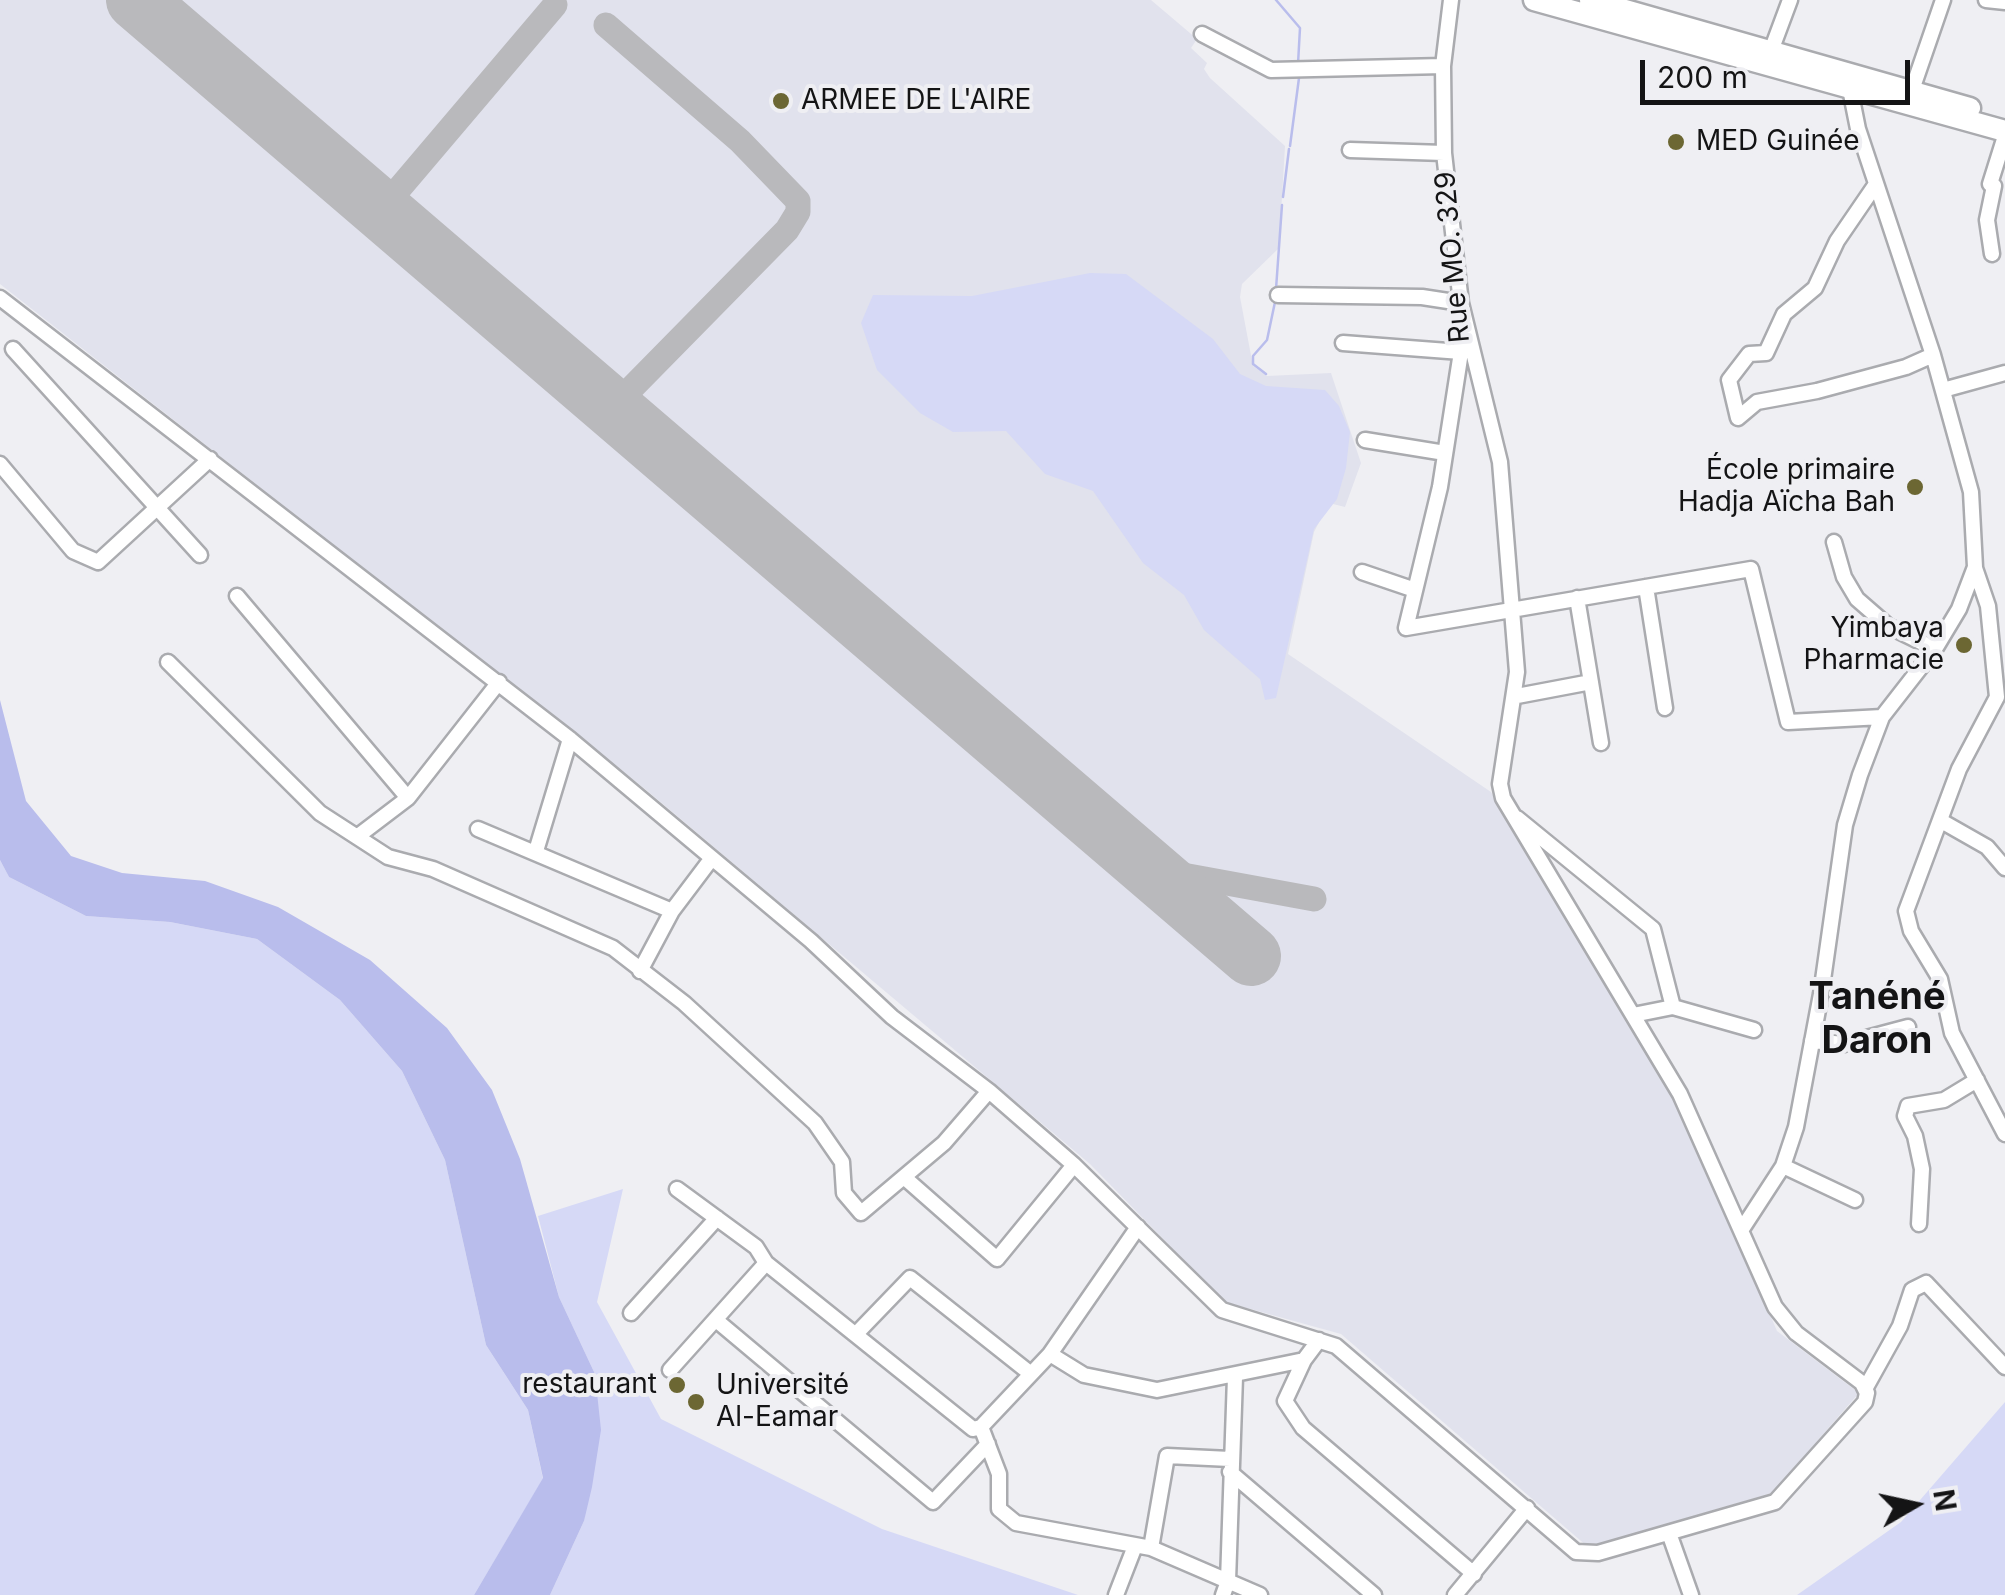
<!DOCTYPE html>
<meta charset="utf-8">
<style>
body{margin:0}
#map{position:relative;width:2005px;height:1595px;overflow:hidden;background:#efeff3;font-family:Inter,sans-serif}
canvas{display:block}
.north{position:absolute;left:1865px;top:1455px;width:100px;height:100px;-webkit-text-stroke:8px #efeff3;paint-order:stroke;rotate:81deg;font-size:28px;font-weight:700;line-height:40px;text-align:center;color:#141415}
.north::after{content:'';display:block;margin:auto;width:35px;height:45px;background:#141415;clip-path:polygon(50% 0,100% 100%,50% 72%,0 100%)}
.scale{position:absolute;left:1640px;top:60px;width:270px;height:45px;box-sizing:border-box;border:5px solid #141415;border-top:0;padding-left:12px;font-size:30px;line-height:35px;white-space:nowrap;color:#141415;-webkit-text-stroke:8px #efeff3;paint-order:stroke}
</style>
<div id="map">
<canvas width="2005" height="1595"></canvas>
<div class="north">N</div>
<div class="scale">200 m</div>
</div>
<script>
const context = document.querySelector('canvas').getContext('2d');
context.lineJoin = 'round';
function paint(path, color) { context.fillStyle = color; context.fill(path, 'evenodd'); }
const shape = rows => new Path2D(rows.map(r => 'M' + r).join(''));
function strokePath(path, color, width, dash) { context.strokeStyle = color; context.lineWidth = width; context.lineCap = dash ? 'butt' : 'round'; context.setLineDash(dash || []); context.stroke(path); }
function drawText(font, color, halo, rows, align = 'center') {
  context.font = font + ' Inter,sans-serif'; context.lineWidth = 8; context.setLineDash([]); context.textBaseline = 'middle'; context.strokeStyle = halo; context.fillStyle = color; for (const [text, x, y, turn = 0] of rows) {
    context.save(); context.translate(x, y); context.rotate((+turn || 0) * Math.PI / 180); context.textAlign = isNaN(turn) ? turn : align; if (halo) context.strokeText(text, 0, 0); context.fillText(text, 0, 0); context.restore();
  }
}
paint(shape([
 [0,0,1151,0,1197,39,1191,48,1207,63,1204,69,1210,78,1285,146,1279,248,1242,284,1240,297,1253,366,1267,376,1331,373,1361,463,1345,507,1329,503,1314,532,1288,654,1491,792,1666,1073,1777,1331,1859,1393,1772,1493,1588,1547,1341,1334,1225,1302,1090,1164,645,789,0,284]
]), '#e1e2ed');
paint(shape([
 [1090,273,1126,274,1213,339,1240,374,1266,386,1325,390,1339,406,1350,432,1346,468,1337,499,1314,529,1276,698,1265,700,1260,679,1204,630,1184,595,1143,563,1093,491,1045,474,1006,431,953,432,920,413,877,370,861,323,873,295,972,296],
 [0,860,9,877,86,916,170,922,257,939,340,1000,402,1071,445,1160,486,1345,528,1410,543,1479,474,1595,0,1595],
 [623,1189,597,1302,661,1419,882,1529,1078,1595,550,1595,584,1521,595,1374,559,1297,538,1216],
 [2005,1402,2005,1595,1797,1595,1901,1522]
]), '#d6d9f6');
paint(shape([
 [0,700,26,801,71,856,122,873,205,881,278,907,370,960,447,1028,492,1090,520,1159,559,1297,595,1374,601,1430,592,1487,584,1521,550,1595,474,1595,543,1478,528,1410,486,1345,445,1160,402,1071,340,1000,257,939,170,922,86,916,9,877,0,860]
]), '#b9bdec');
strokePath(shape([
 [1276,0,1300,28,1298,64],
 [1290,146,1299,78],
 [1283,197,1289,149],
 [1276,289,1282,205],
 [1266,374,1253,364,1253,356,1267,340,1275,302]
]), '#b9bdec', 2.5);
strokePath(shape([
 [606,25,740,141,798,201,798,212,787,230,613,407],
 [381,210,555,5],
 [1137,858,1172,873,1314,899]
]), '#b9b9bc', 25);
strokePath(shape([
 [136,0,1251,956]
]), '#b9b9bc', 60);
const minor = shape([
 [1451,0,1443,66,1444,153,1461,303,1461,352,1440,487,1406,628,1751,569,1788,722,1882,717],
 [1986,0,2005,2],
 [1202,34,1271,70,1443,66],
 [1771,51,1790,0],
 [1912,90,1943,0],
 [1350,150,1444,153],
 [1876,184,1837,241,1815,288,1784,314,1766,353,1749,354,1729,380,1738,418,1757,402,1817,391,1906,367,1933,355],
 [1992,254,1987,220,1994,186,1990,184,2005,136],
 [0,298,570,739,811,941,892,1017,989,1091,1074,1165,1222,1310,1336,1346,1576,1552,1598,1553,1775,1502,1865,1402,1867,1393,1862,1383,1796,1333,1775,1307,1680,1094,1503,798,1500,784,1517,672,1500,462,1461,303,1422,297,1278,295],
 [1343,343,1461,352],
 [13,349,200,555],
 [1943,390,2005,373],
 [1365,440,1445,453],
 [0,464,73,551,98,562,210,459],
 [1834,542,1844,577,1857,599,1888,626,1935,649],
 [1975,568,1988,606,1997,697,1959,769,1906,911,1911,931,1940,979,1952,1033,2005,1134],
 [1362,572,1415,590],
 [1646,587,1665,708],
 [237,596,408,798,358,836],
 [1577,598,1601,743],
 [168,662,320,813,388,857,433,869,613,948,684,1003,815,1123,842,1162,844,1193,861,1213,944,1143,989,1091],
 [1517,696,1591,682],
 [408,798,499,682],
 [1517,818,1653,929,1673,1007],
 [1943,822,1987,847,2005,868],
 [478,829,672,911],
 [536,851,570,739],
 [640,971,672,911,712,858],
 [1633,1015,1673,1007,1754,1030],
 [1812,1041,1844,1044,1908,1027],
 [1783,1166,1855,1200],
 [905,1178,997,1259,1074,1165],
 [677,1189,756,1247,766,1263,973,1429,981,1427,1050,1354,1138,1227],
 [1919,1224,1922,1169,1915,1136,1905,1116,1908,1106,1944,1100,1977,1080],
 [1742,1229,1783,1166,1796,1127,1821,994,1845,825,1860,775,1882,717,1935,649,1959,609,1975,567,1971,492,1933,355,1858,129,1850,89],
 [631,1313,717,1218],
 [716,1320,933,1502,988,1444],
 [856,1334,910,1278,1031,1374],
 [1050,1354,1084,1375,1157,1390,1304,1360,1319,1340],
 [1304,1360,1285,1401,1303,1428,1474,1574],
 [670,1370,766,1263],
 [1865,1389,1900,1326,1912,1290,1926,1283,2005,1367],
 [981,1427,999,1474,999,1509,1016,1523,1151,1548,1260,1595],
 [1230,1472,1374,1595],
 [1669,1533,1691,1595],
 [1151,1548,1167,1456,1230,1459],
 [1116,1595,1135,1546],
 [1223,1595,1228,1581,1235,1377],
 [1455,1595,1527,1508]
]);
const highway = shape([
 [1534,0,2005,131],
 [1590,0,1970,108]
]);
strokePath(minor, '#aaabaf', 19);
strokePath(highway, '#aaabaf', 25);
strokePath(minor, '#fff', 14);
strokePath(highway, '#fff', 20);
for (const [x, y, r, color] of [
 [781,101,10,"#6c6733"],
 [1676,142,10,"#6c6733"],
 [1915,487,10,"#6c6733"],
 [1964,645,10,"#6c6733"],
 [677,1385,10,"#6c6733"],
 [696,1402,10,"#6c6733"]
]) { const dot = new Path2D(); dot.arc(x, y, r, 0, 2 * Math.PI); context.fillStyle = color; context.fill(dot); strokePath(dot, '#efeff3', 4); }
drawText('28px', '#141415', '#efeff3', [
 ["ARMEE DE L'AIRE",801,101],
 ["MED Guinée",1696,142],
 ["École primaire",1895,471,"right"],
 ["Hadja Aïcha Bah",1895,503,"right"],
 ["Yimbaya",1944,629,"right"],
 ["Pharmacie",1944,661,"right"],
 ["restaurant",657,1385,"right"],
 ["Université",716,1386],
 ["Al-Eamar",716,1418]
], 'left');
drawText('28px', '#141415', '#efeff3', [
 ["Rue MO. 329",1453,257,-95]
]);
drawText('bold 38px', '#141415', '#efeff3', [
 ["Tanéné",1877,998],
 ["Daron",1877,1042]
]);
</script>
